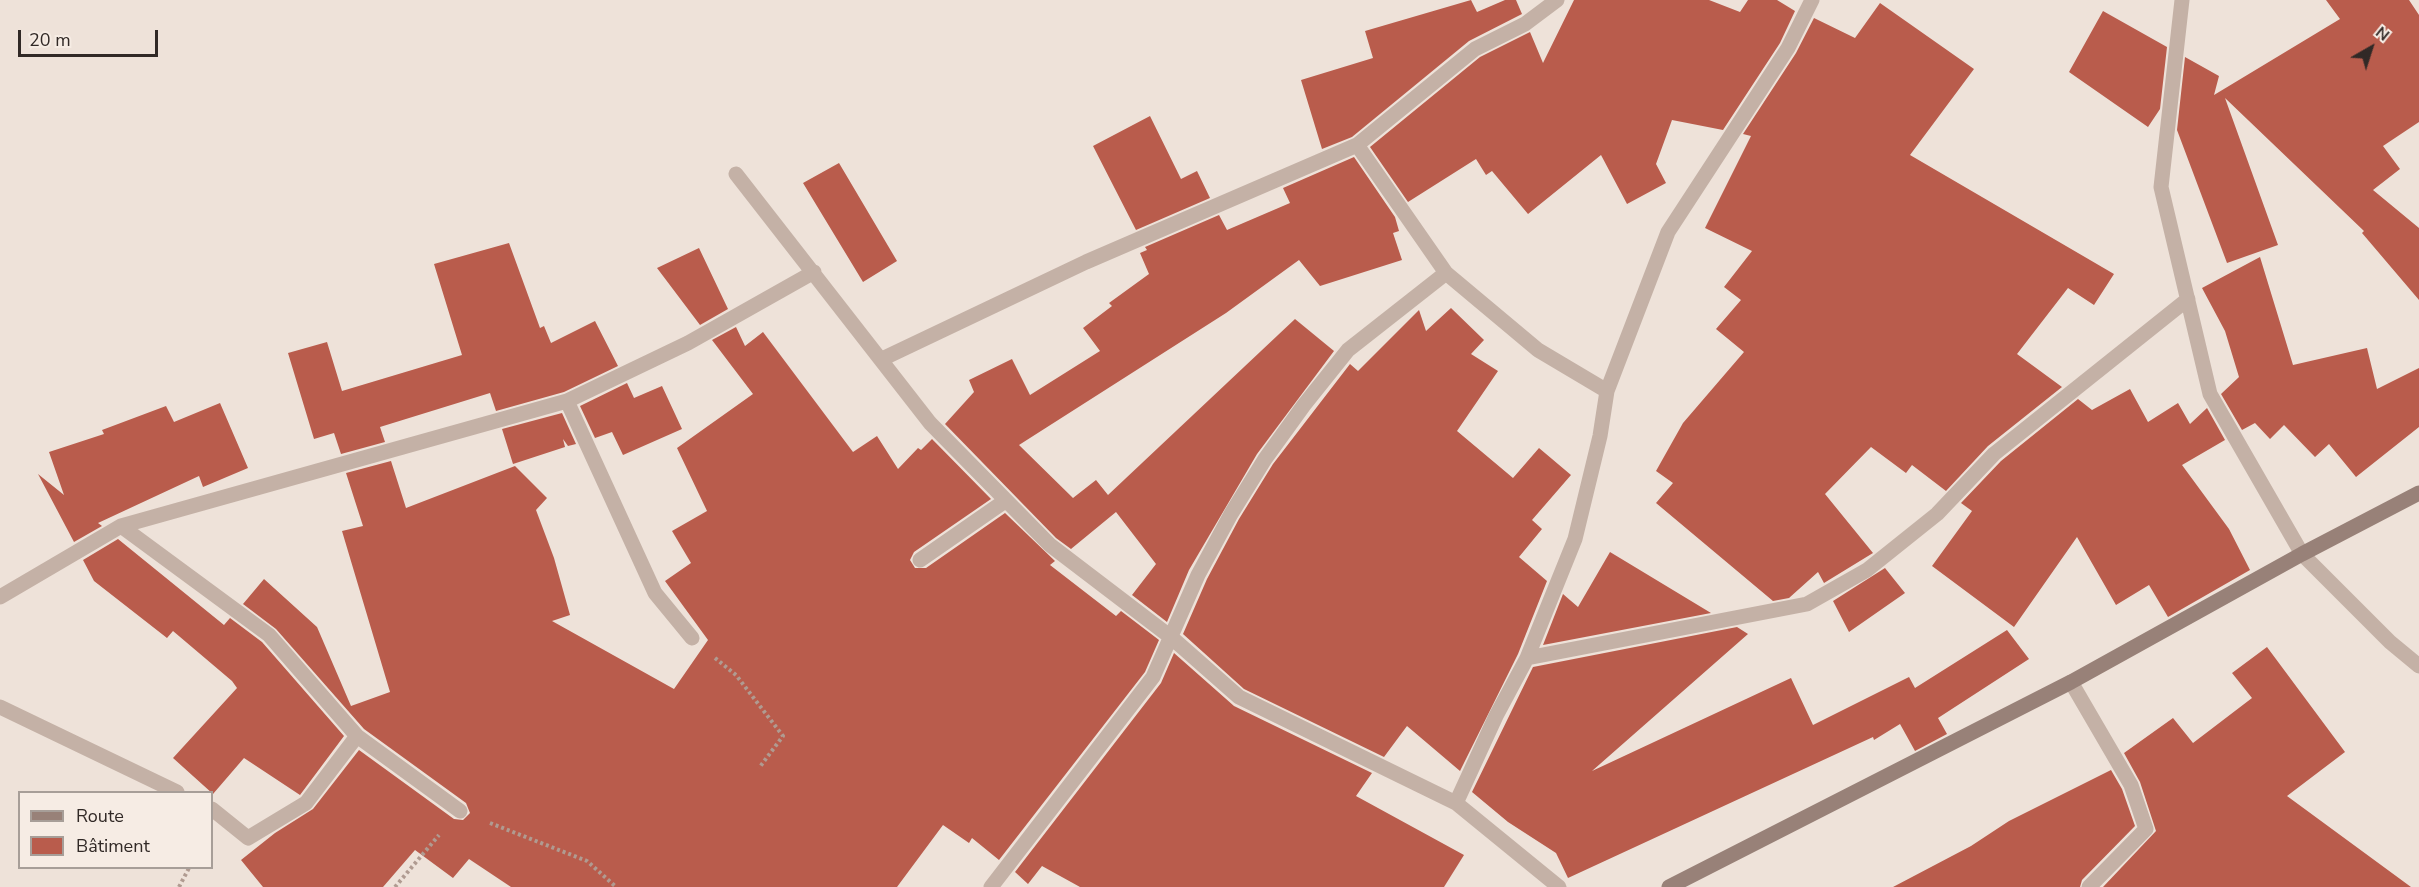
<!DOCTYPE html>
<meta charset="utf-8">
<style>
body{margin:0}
#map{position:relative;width:2419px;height:887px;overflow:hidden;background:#eee2d9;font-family:"Nunito Sans",sans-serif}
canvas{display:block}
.legend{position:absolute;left:18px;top:791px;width:195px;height:78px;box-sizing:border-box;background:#f6ece4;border:2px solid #a79e98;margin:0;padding:8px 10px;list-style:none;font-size:18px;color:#312926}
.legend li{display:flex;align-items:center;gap:12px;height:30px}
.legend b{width:30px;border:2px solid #a79e98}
.north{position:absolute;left:2341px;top:18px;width:60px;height:60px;-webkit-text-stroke:4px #f6ece4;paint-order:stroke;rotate:39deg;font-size:16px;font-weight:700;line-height:24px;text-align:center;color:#312926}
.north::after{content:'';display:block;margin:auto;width:21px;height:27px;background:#312926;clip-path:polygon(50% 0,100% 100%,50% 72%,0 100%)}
.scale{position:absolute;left:18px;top:30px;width:140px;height:27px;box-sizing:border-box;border:3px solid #312926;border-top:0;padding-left:8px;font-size:18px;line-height:21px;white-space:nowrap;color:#312926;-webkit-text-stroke:4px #f6ece4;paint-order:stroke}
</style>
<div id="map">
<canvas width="2419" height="887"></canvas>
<ul class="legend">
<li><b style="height:8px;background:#988178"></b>Route</li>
<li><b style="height:16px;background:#b95c4c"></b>Bâtiment</li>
</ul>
<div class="north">N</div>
<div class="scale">20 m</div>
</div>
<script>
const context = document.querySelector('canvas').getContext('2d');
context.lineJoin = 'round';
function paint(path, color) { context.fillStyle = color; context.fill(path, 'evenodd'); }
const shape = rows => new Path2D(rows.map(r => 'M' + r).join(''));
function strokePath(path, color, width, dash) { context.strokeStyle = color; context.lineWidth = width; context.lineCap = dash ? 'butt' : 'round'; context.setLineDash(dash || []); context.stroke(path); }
paint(shape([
 [1471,0,1477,12,1505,0,1516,0,1522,14,1469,41,1352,137,1322,149,1301,80,1373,58,1365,31],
 [1574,0,1709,0,1740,12,1748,0,1777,0,1795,11,1780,43,1723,130,1672,120,1656,164,1666,183,1627,204,1601,155,1528,214,1492,171,1486,175,1476,159,1408,202,1370,147,1480,57,1530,32,1543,63],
 [2326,0,2409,0,2419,15,2419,122,2383,146,2400,169,2373,190,2419,228,2419,300,2362,233,2364,231,2225,98,2278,245,2227,263,2177,130,2185,57,2219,76,2214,95,2340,19],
 [1880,3,1974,69,1910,155,2114,274,2094,305,2068,288,2017,354,2062,387,1988,446,1946,491,1912,465,1906,473,1871,447,1825,494,1873,553,1824,583,1818,572,1789,598,1773,601,1656,503,1673,483,1656,471,1683,423,1744,352,1716,329,1741,300,1724,287,1752,251,1705,228,1751,136,1743,134,1796,53,1814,18,1855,38],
 [2103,11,2167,47,2160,109,2148,127,2069,72],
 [1150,116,1181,179,1197,171,1210,198,1136,230,1093,146],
 [1354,157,1395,217,1399,231,1393,233,1402,260,1320,286,1299,260,1226,313,1019,445,1073,498,1096,480,1108,495,1295,319,1334,351,1257,454,1189,570,1167,622,1132,595,1156,564,1116,512,1071,549,1056,538,945,424,974,392,969,380,1012,359,1030,395,1100,351,1083,328,1112,306,1109,303,1149,274,1140,253,1147,250,1145,247,1219,215,1227,230,1290,203,1283,188],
 [839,163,897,261,863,282,803,183],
 [509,243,540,328,544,326,551,343,595,321,618,366,564,392,496,411,490,393,380,427,385,442,341,454,334,433,314,439,288,353,327,342,342,391,462,355,434,264],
 [699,248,728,309,700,325,657,268],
 [2260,257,2293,365,2367,348,2377,389,2419,368,2419,427,2356,477,2329,444,2315,457,2284,425,2270,439,2255,423,2242,430,2221,394,2239,377,2225,331,2202,288],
 [1451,308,1484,340,1471,354,1498,371,1457,431,1513,478,1539,448,1571,475,1532,520,1542,529,1519,557,1547,581,1518,654,1460,771,1407,726,1384,757,1244,689,1183,634,1207,579,1239,519,1273,464,1350,364,1358,371,1419,310,1426,331],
 [736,327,745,346,763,332,853,452,877,436,898,469,918,448,921,450,932,439,991,499,914,552,910,560,915,568,926,568,1005,513,1055,561,1050,565,1116,616,1121,611,1159,640,1145,672,999,860,972,838,969,843,943,825,897,887,511,887,469,859,453,878,415,850,383,887,263,887,241,860,275,833,313,809,359,750,454,819,463,820,470,813,466,803,364,729,276,629,243,604,264,579,317,627,351,706,390,692,342,531,363,526,346,473,391,461,406,508,515,466,547,498,536,510,554,558,570,615,552,621,674,689,708,640,665,581,691,563,672,531,707,511,677,448,753,394,712,340],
 [627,383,634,398,662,386,682,429,623,455,612,432,595,438,580,406],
 [2130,389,2148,422,2178,403,2190,424,2207,408,2225,440,2182,465,2229,529,2250,570,2168,617,2149,585,2116,605,2077,537,2014,627,1932,566,1972,511,1961,503,2001,461,2078,399,2092,410],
 [220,403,248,468,203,487,199,476,98,523,102,526,74,542,38,474,64,495,49,452,104,434,102,430,166,406,174,422],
 [562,413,576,444,568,446,563,439,565,447,513,464,502,429],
 [118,539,224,625,230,618,262,642,344,736,300,795,244,758,213,794,173,758,237,688,232,681,173,631,167,638,94,581,83,560],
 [1610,552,1711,613,1543,645,1563,594,1578,607],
 [1885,568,1905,593,1849,632,1833,601],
 [1737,627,1748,634,1592,771,1791,678,1813,725,1909,677,1915,688,2007,630,2029,659,1938,718,1947,734,1915,751,1900,724,1874,740,1873,737,1568,878,1556,853,1508,822,1472,792,1533,667],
 [2267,647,2345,752,2287,796,2411,887,2103,887,2156,831,2140,782,2124,753,2173,718,2193,743,2252,698,2232,673],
 [1174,653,1234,706,1372,773,1356,796,1464,855,1444,887,1080,887,1042,866,1028,884,1015,872,1161,683],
 [2111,770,2122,789,2135,826,2082,880,2080,887,1893,887,1971,846,2009,821]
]), '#b95c4c');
strokePath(shape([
 [715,658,736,675,783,736,759,768],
 [490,823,587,861,616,887],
 [179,887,189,868],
 [395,887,439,835]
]), '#b09b91', 4, [3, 3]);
strokePath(shape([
 [2182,0,2161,187,2210,394,2302,554,2390,642,2419,666],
 [1357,145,1446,273,1538,350,1607,391],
 [736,174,930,423,1050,545,1172,638,1239,697,1456,803,1559,887],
 [882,359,1086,262,1357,145,1475,49,1525,24,1557,0],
 [567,401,655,593,692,638],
 [121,526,269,635,357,736,460,811],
 [920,560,1005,501],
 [0,597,121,526,567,401,688,343,814,272],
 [1527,658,1807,604,1867,570,1937,514,1994,454,2188,299],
 [2071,682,2131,785,2146,829,2089,887],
 [0,707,177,792],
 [1456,803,1496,716,1527,658,1575,539,1600,436,1607,391,1668,232,1788,48,1812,0],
 [212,809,248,838,306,803,357,736],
 [991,887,1153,677,1198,575,1231,514,1265,459,1304,405,1348,350,1446,273]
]), '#c4b1a6', 15);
strokePath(shape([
 [1669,887,2071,682,2302,554,2419,493]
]), '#988178', 15);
</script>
